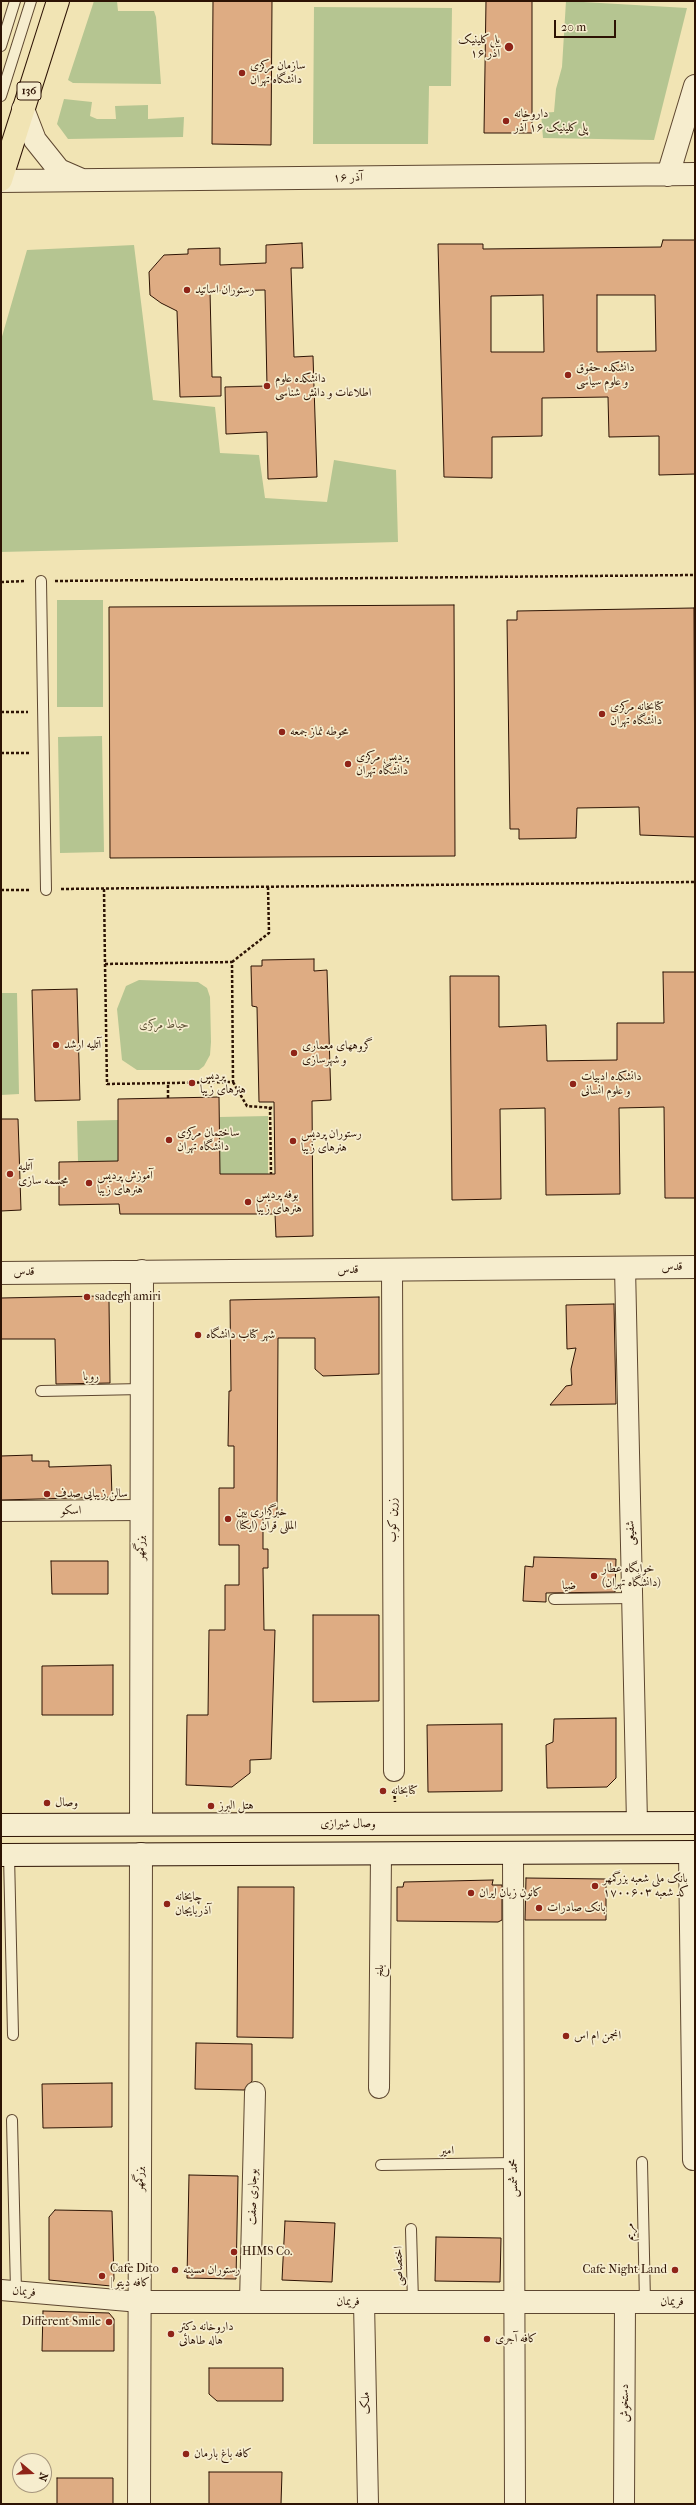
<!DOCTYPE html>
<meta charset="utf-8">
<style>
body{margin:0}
#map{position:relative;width:696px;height:2505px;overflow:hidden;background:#f1e4b4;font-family:"IM FELL French Canon",serif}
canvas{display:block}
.frame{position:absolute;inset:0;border:2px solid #2d1304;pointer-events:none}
.north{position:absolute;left:12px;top:2453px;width:40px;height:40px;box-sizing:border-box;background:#f6edce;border:1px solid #a6967d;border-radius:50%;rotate:109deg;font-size:11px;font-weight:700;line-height:16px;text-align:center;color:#2d1304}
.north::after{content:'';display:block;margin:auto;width:14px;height:18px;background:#8f2418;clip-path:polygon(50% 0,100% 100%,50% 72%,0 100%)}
.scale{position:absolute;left:554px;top:20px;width:62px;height:18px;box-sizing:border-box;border:2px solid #2d1304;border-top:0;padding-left:5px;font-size:12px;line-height:14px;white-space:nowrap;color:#2d1304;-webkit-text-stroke:3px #f6edce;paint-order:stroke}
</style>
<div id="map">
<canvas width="696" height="2505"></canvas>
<div class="frame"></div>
<div class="north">N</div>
<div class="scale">20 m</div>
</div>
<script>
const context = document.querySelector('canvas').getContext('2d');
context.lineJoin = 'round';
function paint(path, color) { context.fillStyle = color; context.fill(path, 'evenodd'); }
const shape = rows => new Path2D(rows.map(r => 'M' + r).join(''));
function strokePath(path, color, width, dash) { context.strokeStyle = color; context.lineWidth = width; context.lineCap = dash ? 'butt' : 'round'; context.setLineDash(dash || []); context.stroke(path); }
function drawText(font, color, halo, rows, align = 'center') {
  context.font = font + ' "IM FELL French Canon",Amiri,serif'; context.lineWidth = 3.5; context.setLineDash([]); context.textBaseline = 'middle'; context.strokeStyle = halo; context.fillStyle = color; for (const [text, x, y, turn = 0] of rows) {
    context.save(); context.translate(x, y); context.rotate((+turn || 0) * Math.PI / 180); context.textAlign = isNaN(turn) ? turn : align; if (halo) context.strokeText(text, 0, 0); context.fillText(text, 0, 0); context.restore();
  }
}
paint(shape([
 [94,1,117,1,118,11,154,11,156,17,161,84,73,83,68,80],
 [566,1,687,8,654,140,543,138,541,113,554,112,556,89,562,67],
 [314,7,452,8,451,86,429,86,428,144,313,144],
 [64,99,92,102,90,116,97,119,116,119,115,106,148,105,148,119,184,117,183,137,68,139,57,124],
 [134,245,153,400,215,407,220,453,259,455,265,498,327,502,334,460,396,470,398,542,1,552,1,340,27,250],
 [57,600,103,600,103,707,57,707],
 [102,736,104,852,60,853,58,737],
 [139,980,198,982,207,988,210,997,211,1042,210,1055,204,1066,199,1070,137,1070,122,1060,117,1009,126,986],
 [1,993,17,993,19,1094,1,1095],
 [268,1116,268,1174,220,1174,220,1117],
 [118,1120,118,1161,78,1162,77,1121]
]), '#b5c591');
const building = shape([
 [213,1,272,1,271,145,212,144,213,1],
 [486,1,532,1,532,133,484,133,486,1],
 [663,240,695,240,695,474,659,475,659,436,609,437,608,397,542,398,542,436,492,437,492,478,444,477,438,244,483,244,483,249,661,247,663,240],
 [543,295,544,352,491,352,491,296,543,295],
 [597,295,655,295,656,351,597,352,597,295],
 [302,243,303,268,291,268,294,357,313,356,317,477,268,479,267,432,226,434,225,387,267,386,265,290,210,291,212,377,221,377,221,396,180,397,177,311,161,303,150,295,149,272,164,255,188,254,188,249,220,248,220,265,266,263,266,245,302,243],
 [454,605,455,856,110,858,109,607,454,605],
 [694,608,695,837,640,835,639,807,577,808,576,838,519,839,519,829,510,829,507,620,517,620,517,611,694,608],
 [314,959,314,971,327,970,331,1100,312,1101,313,1236,276,1237,275,1214,120,1214,119,1204,59,1205,59,1162,118,1161,118,1099,219,1097,220,1174,275,1174,274,1102,259,1102,257,1007,252,1006,251,966,262,966,262,960,314,959],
 [663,972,695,972,695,1198,665,1198,664,1107,619,1108,620,1194,546,1195,545,1108,500,1109,501,1199,452,1200,450,976,499,976,499,1027,546,1025,547,1061,617,1060,617,1023,664,1023,663,972],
 [77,989,80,1100,35,1101,32,990,77,989],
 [1,1119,18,1119,21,1210,1,1211,1,1119],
 [102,1296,109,1301,110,1383,56,1384,55,1339,1,1339,1,1298,102,1296],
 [379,1297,379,1374,323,1376,315,1369,315,1338,278,1338,277,1517,263,1516,263,1549,268,1549,268,1568,263,1568,264,1630,275,1630,271,1759,250,1760,250,1773,232,1787,186,1785,187,1715,208,1715,209,1630,225,1630,225,1585,239,1585,239,1545,219,1545,219,1488,234,1488,234,1446,228,1446,229,1391,231,1391,230,1300,379,1297],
 [614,1304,616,1404,550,1405,566,1386,572,1385,571,1369,576,1348,567,1349,566,1305,614,1304],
 [32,1455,32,1461,49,1461,49,1467,111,1465,112,1497,1,1500,1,1456,32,1455],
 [534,1557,616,1559,615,1592,546,1593,546,1602,523,1601,525,1566,533,1567,534,1557],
 [51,1561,108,1561,108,1594,52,1594,51,1561],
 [313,1615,379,1615,379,1701,313,1702,313,1615],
 [113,1665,113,1715,42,1715,42,1666,113,1665],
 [616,1718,616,1778,607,1787,547,1788,546,1745,553,1742,554,1719,616,1718],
 [502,1724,502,1791,428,1792,427,1725,502,1724],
 [526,1878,606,1879,606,1920,525,1920,526,1878],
 [493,1880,492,1885,502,1885,502,1920,498,1922,397,1921,397,1887,403,1887,404,1882,493,1880],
 [238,1887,294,1887,293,2038,237,2037,238,1887],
 [196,2043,252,2044,252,2081,244,2090,195,2089,196,2043],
 [112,2083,112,2127,43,2128,42,2084,112,2083],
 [189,2175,238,2176,236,2279,187,2278,189,2175],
 [55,2210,112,2211,114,2279,111,2286,49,2280,49,2217,55,2210],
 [285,2221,335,2223,332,2282,282,2280,285,2221],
 [436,2237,501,2238,500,2282,435,2281,436,2237],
 [43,2311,109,2313,114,2319,114,2351,42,2351,43,2311],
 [209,2368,283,2368,283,2401,217,2401,209,2394,209,2368],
 [209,2472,282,2472,281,2504,209,2504,209,2472],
 [57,2478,113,2478,113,2504,57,2504,57,2478]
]);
paint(building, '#deac83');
strokePath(building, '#2d1304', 1);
const service = shape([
 [1,46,15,1],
 [1,96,31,1],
 [41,581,46,890],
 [41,1391,142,1389],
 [554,1599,632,1598],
 [9,1855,13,2035],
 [12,2120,16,2291],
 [642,2162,645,2302],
 [381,2165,514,2163],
 [411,2229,413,2302]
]);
const minor = shape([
 [625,1267,637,1823],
 [392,1269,394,1771],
 [1,1511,141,1510],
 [689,1852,693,2160],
 [513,1853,515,2504],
 [379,2088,381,1853],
 [1,2290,140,2302],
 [250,2302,255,2092],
 [364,2302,368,2504],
 [624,2504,625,2302]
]);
const tertiary = shape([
 [23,109,35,140,59,170,82,180],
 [668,175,695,86],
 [1,181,695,174],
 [1,1273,695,1267],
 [141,1824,142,1271],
 [140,2302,695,2302],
 [139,2504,141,1854]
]);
const secondary = shape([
 [1,1825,695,1823],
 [1,1855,695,1852]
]);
const primary = shape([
 [1,180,58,1]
]);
strokePath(service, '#5e4730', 12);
strokePath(minor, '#5e4730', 22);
strokePath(tertiary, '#5e4730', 24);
strokePath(secondary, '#2d1304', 24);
strokePath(primary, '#2d1304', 24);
strokePath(shape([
 [55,581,695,575],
 [1,582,26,581],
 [1,712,28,712],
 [1,753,29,753],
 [61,889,695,882],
 [104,889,105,964,107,1084,233,1082,232,962,105,964],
 [1,890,30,890],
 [232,962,269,933,268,887],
 [233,1082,247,1106,274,1108],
 [168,1098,168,1083],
 [270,1107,271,1174],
 [394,1791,395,1802]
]), '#2d1304', 2.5, [3, 2]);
strokePath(service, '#f6edce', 10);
strokePath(minor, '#f6edce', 20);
strokePath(tertiary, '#f6edce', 22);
strokePath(secondary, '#f6edce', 22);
strokePath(primary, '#f1e4b4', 22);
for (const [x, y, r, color] of [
 [509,47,5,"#8f2418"],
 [242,73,4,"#8f2418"],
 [506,121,4,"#8f2418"],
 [187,290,4,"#8f2418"],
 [568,375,4,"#8f2418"],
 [267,386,4,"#8f2418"],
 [602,714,4,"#8f2418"],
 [282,732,4,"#8f2418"],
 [348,764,4,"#8f2418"],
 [56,1045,4,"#8f2418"],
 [294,1053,4,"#8f2418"],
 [192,1083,4,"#8f2418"],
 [573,1084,4,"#8f2418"],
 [169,1140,4,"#8f2418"],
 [293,1141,4,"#8f2418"],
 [10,1174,4,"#8f2418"],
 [89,1183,4,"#8f2418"],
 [248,1202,4,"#8f2418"],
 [87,1297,4,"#8f2418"],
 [198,1335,4,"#8f2418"],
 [47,1494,4,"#8f2418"],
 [228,1519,4,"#8f2418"],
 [594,1576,4,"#8f2418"],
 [383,1791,4,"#8f2418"],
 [47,1803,4,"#8f2418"],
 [211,1806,4,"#8f2418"],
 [595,1886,4,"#8f2418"],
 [471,1893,4,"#8f2418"],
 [167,1904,4,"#8f2418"],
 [539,1908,4,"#8f2418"],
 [566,2036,4,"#8f2418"],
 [234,2252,4,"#8f2418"],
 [175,2270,4,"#8f2418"],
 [675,2270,4,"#8f2418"],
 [102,2276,4,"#8f2418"],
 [109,2322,4,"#8f2418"],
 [171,2334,4,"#8f2418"],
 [487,2339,4,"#8f2418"],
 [186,2454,4,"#8f2418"]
]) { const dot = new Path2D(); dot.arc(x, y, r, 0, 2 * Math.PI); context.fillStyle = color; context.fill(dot); strokePath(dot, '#f6edce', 1.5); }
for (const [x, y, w] of [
 [29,91,24]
]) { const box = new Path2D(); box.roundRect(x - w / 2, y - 9, w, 18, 3); context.fillStyle = '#f6edce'; context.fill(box); strokePath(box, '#2d1304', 1); }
drawText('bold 11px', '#2d1304', null, [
 ["136",29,91]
]);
drawText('12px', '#2d1304', '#f6edce', [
 ["پلی‌کلینیک",500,40,"right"],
 ["۱۶ آذر",500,54,"right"],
 ["سازمان مرکزی",250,66],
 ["دانشگاه تهران",250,80],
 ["داروخانه",514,114],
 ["پلی‌کلینیک ۱۶ آذر",514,128],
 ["رستوران اساتید",195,290],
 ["دانشکده حقوق",576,368],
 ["و علوم سیاسی",576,382],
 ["دانشکده علوم",275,379],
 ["اطلاعات و دانش شناسی",275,393],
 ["کتابخانه مرکزی",610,707],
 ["دانشگاه تهران",610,721],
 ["محوطه نماز جمعه",290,732],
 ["پردیس مرکزی",356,757],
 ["دانشگاه‌ تهران",356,771],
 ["آتلیه ارشد",64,1045],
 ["گروههای معماری",302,1046],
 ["و شهرسازی",302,1060],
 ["پردیس",200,1076],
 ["هنرهای زیبا",200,1090],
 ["دانشکده ادبیات",581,1077],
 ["و علوم انسانی",581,1091],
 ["ساختمان مرکزی",177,1133],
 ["دانشگاه تهران",177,1147],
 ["رستوران پردیس",301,1134],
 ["هنرهای زیبا",301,1148],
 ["آتلیه",18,1167],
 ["مجسمه سازی",18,1181],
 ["آموزش پردیس",97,1176],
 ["هنرهای زیبا",97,1190],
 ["بوفه پردیس",256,1195],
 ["هنرهای زیبا",256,1209],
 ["sadegh amiri",95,1297],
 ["شهر کتاب دانشگاه",206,1335],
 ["سالن زیبایی صدف",55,1494],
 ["خبرگزاری بین",236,1512],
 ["المللی قرآن (ایکنا)",236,1526],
 ["خوابگاه عطار",602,1569],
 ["(دانشگاه تهران)",602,1583],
 ["کتابخانه",391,1791],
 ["وصال",55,1803],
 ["هتل البرز",219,1806],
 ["بانک ملی شعبه بزرگمهر",603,1879],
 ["کد شعبه ۱۷۰۰۶۰۳",603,1893],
 ["کانون زبان ایران",479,1893],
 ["چایخانه",175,1897],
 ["آذربایجان",175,1911],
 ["بانک صادرات",547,1908],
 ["انجمن ام اس",574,2036],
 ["HIMS Co.",242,2252],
 ["Cafe Dito",110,2269],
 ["| کافه دیتو",110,2283],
 ["رستوران مسینه",183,2270],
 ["Cafe Night Land",667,2270,"right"],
 ["Different Smile",101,2322,"right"],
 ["داروخانه دکتر",179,2327],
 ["هاله طاهائی",179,2341],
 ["کافه آجری",495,2339],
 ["کافه باغ بارمان",194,2454]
], 'left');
drawText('12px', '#2d1304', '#f6edce', [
 ["۱۶ آذر",348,178,-1],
 ["قدس",672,1267],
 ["قدس",348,1270],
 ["قدس",24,1272],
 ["رویا",91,1377,-1],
 ["اسکو",71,1511,-1],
 ["زرین کوب",393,1520,-90],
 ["شفیعی",631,1533,-91],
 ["بزرگمهر",141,1548,-90],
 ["ضیا",569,1586],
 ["وصال شیرازی",348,1824],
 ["بلخ",380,1971,-90],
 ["امیر",447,2151,-1],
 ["محمد شمس",514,2178,-90],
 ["بزرگمهر",140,2179,-90],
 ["بوجاری صفت",253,2197,-89],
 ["مریم",630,2232,-91],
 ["اختصاصی",399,2266,-91],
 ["فریمان",24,2292,5],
 ["فریمان",348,2302],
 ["فریمان",672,2302],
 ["ملک",366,2403,-91],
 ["دستخوش",625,2403,-90]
]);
drawText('italic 12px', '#5d5135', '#f6edce', [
 ["حیاط مرکزی",164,1025]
]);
</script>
